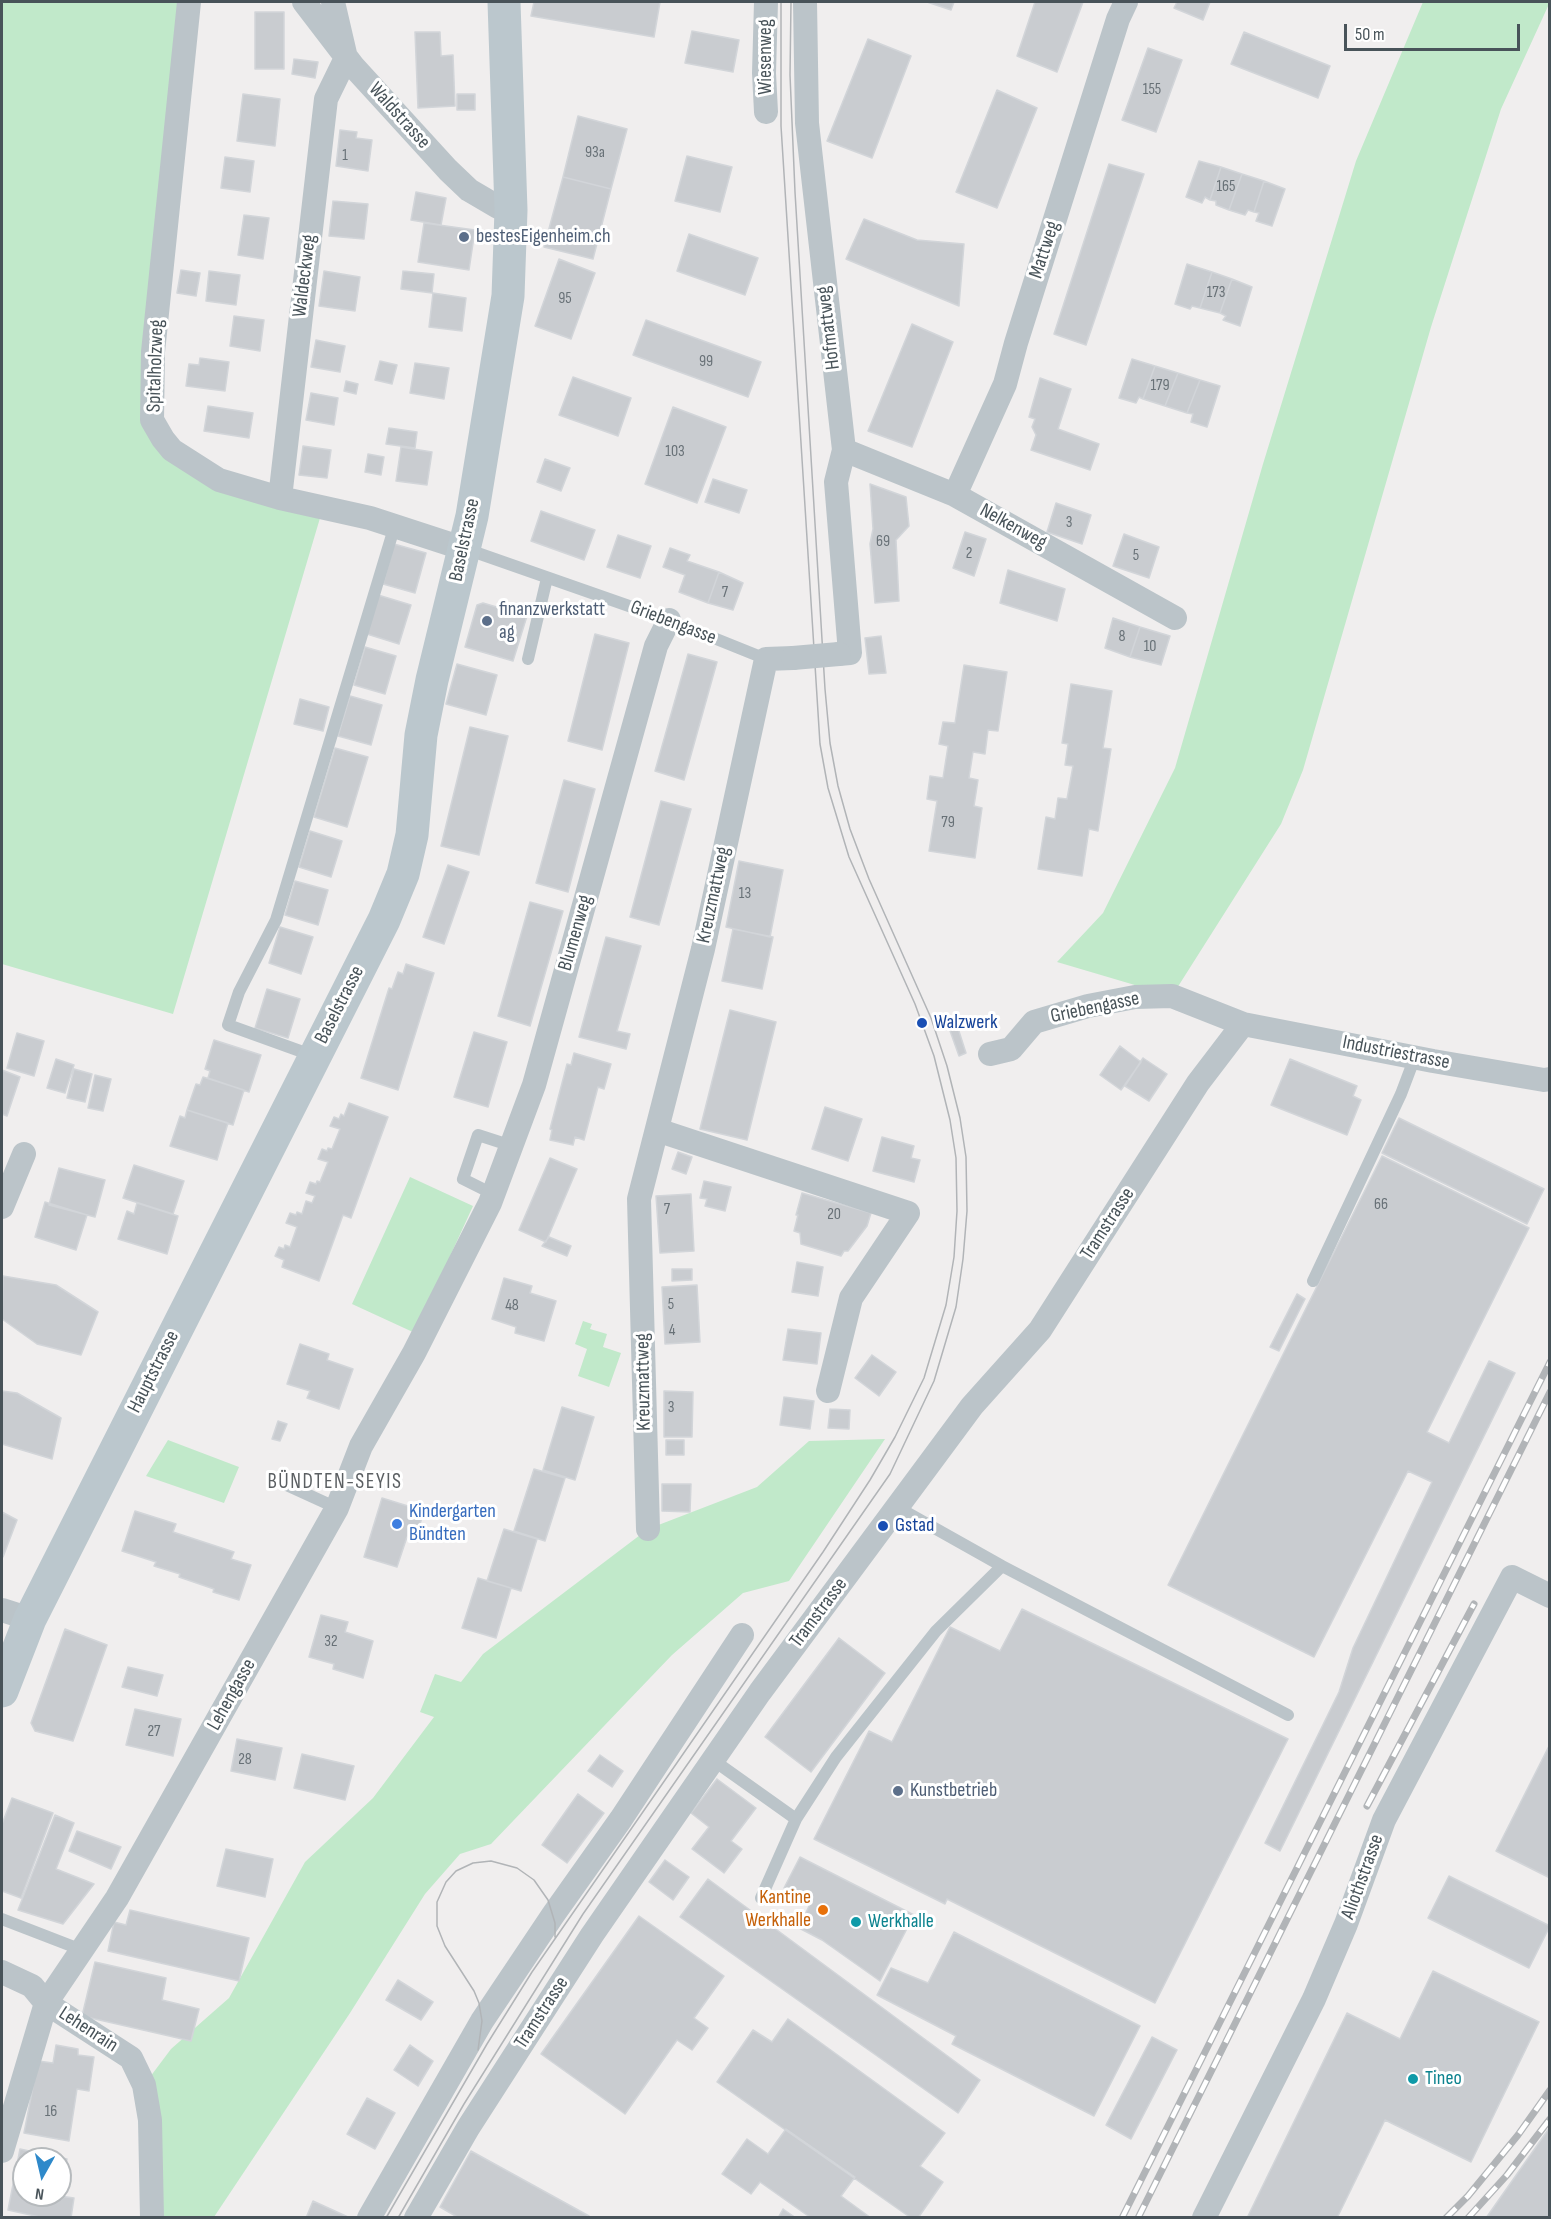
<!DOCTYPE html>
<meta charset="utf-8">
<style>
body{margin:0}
#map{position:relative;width:1551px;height:2219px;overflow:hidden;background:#f0eeee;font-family:"Sofia Sans Condensed",sans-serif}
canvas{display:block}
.frame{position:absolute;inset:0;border:3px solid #485359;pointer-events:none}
.north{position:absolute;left:12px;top:2147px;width:60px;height:60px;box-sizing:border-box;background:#fff;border:2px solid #b6babd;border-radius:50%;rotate:188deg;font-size:16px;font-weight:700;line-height:24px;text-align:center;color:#485359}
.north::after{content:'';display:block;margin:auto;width:21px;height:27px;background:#2e89ca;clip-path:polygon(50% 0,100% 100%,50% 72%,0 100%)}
.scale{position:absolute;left:1344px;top:24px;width:176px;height:27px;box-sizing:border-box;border:3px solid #485359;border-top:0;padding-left:8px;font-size:18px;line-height:21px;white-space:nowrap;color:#485359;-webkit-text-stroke:4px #fff;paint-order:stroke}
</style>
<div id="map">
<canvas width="1551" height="2219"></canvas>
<div class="frame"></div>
<div class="north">N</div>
<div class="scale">50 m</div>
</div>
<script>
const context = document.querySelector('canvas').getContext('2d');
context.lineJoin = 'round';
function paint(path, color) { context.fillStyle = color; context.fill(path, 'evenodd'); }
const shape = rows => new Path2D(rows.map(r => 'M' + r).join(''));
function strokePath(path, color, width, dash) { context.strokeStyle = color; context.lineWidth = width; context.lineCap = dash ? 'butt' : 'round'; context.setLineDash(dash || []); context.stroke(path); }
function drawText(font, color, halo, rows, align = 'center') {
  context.font = font + ' "Sofia Sans Condensed",sans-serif'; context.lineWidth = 6; context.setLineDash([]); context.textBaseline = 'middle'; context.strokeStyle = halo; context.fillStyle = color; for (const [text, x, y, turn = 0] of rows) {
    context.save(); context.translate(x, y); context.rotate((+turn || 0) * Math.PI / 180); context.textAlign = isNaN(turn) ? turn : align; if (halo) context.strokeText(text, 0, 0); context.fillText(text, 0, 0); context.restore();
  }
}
paint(shape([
 [2,2,179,2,147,370,163,454,320,518,173,1014,2,964],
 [1423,2,1549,2,1549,4,1501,109,1431,327,1303,770,1281,824,1172,996,1057,962,1103,913,1175,768,1263,464,1356,161],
 [410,1177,473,1206,415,1333,352,1304],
 [583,1321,592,1324,590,1329,607,1334,603,1347,621,1353,609,1387,578,1376,587,1349,575,1344],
 [885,1439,789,1581,743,1593,672,1655,491,1844,460,1854,425,1894,350,2013,214,2217,152,2217,144,2085,171,2049,229,1998,305,1862,373,1798,434,1717,420,1712,435,1674,461,1682,483,1654,648,1529,757,1487,809,1441],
 [168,1440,239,1467,224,1503,146,1476]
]), '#c1e9ca');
const building = shape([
 [534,2,660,2,654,37,531,16,534,2],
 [927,2,954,2,951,10,927,2],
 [1035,2,1083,2,1057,72,1017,56,1035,2],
 [1177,2,1210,2,1203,20,1174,8,1177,2],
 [255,12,284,12,284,69,255,69,255,12],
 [692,31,739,40,733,72,685,63,692,31],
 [415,32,440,32,441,56,453,55,455,106,418,108,415,32],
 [1244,32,1330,66,1318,98,1231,64,1244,32],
 [868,39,911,56,872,158,827,141,868,39],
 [1148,48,1182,60,1156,132,1122,120,1148,48],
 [294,59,318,62,315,78,292,74,294,59],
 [997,90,1037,108,997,208,956,192,997,90],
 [243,94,280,99,275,146,237,141,243,94],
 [457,94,475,94,475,110,457,110,457,94],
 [578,116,627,129,611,189,563,177,578,116],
 [340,130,357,132,356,138,372,140,368,171,336,166,340,130],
 [687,156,732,167,720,212,675,201,687,156],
 [225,157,254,161,250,192,221,188,225,157],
 [1199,161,1221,167,1210,200,1205,197,1202,203,1186,197,1199,161],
 [1109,164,1144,174,1086,345,1054,334,1109,164],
 [1221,167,1242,174,1229,210,1216,205,1216,201,1210,200,1221,167],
 [1242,174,1264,181,1254,212,1248,210,1245,215,1229,210,1242,174],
 [563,177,611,189,593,259,544,247,563,177],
 [1264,181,1285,189,1272,226,1256,221,1259,213,1254,212,1264,181],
 [416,192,446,198,441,225,411,220,416,192],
 [333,201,368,204,364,239,329,236,333,201],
 [244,215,269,218,263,259,238,255,244,215],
 [864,219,917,240,964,244,959,306,846,259,864,219],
 [424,223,475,230,469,270,418,262,424,223],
 [689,234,758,258,745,295,677,271,689,234],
 [559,259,595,273,571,339,535,326,559,259],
 [1187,264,1212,272,1200,308,1192,306,1190,309,1175,304,1187,264],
 [181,270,200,273,196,296,177,293,181,270],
 [209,271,240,275,236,305,206,301,209,271],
 [324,271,360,277,355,311,319,306,324,271],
 [403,271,434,274,432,293,401,289,403,271],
 [1212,272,1232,279,1220,313,1200,308,1212,272],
 [1232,279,1252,287,1240,326,1223,320,1226,316,1220,313,1232,279],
 [433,293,466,298,462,331,429,327,433,293],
 [234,316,264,320,260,351,230,346,234,316],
 [646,320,761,362,748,397,633,355,646,320],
 [912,324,953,342,912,447,868,431,912,324],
 [316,340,345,346,340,372,311,367,316,340],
 [200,358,229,362,225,391,186,386,189,364,199,365,200,358],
 [1132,359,1155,366,1143,399,1139,397,1136,403,1119,398,1132,359],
 [380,361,397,365,392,384,375,380,380,361],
 [415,363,449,368,444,399,410,393,415,363],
 [1155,366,1178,373,1165,406,1143,399,1155,366],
 [1178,373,1200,380,1187,413,1165,406,1178,373],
 [573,377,631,398,618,436,559,415,573,377],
 [1040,378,1071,389,1058,429,1099,444,1090,470,1031,450,1036,435,1032,427,1035,419,1029,417,1040,378],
 [1200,380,1220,386,1207,427,1191,422,1193,414,1187,413,1200,380],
 [346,381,358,384,356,394,344,391,346,381],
 [311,393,338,398,334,425,306,420,311,393],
 [208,406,253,413,249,438,204,431,208,406],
 [673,407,726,427,697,503,645,484,673,407],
 [389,428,417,432,415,448,386,444,389,428],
 [303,446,331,450,327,478,299,475,303,446],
 [401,447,432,452,427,485,396,481,401,447],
 [368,454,384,457,381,475,365,472,368,454],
 [545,459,570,468,561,491,537,482,545,459],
 [713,479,747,490,739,513,705,502,713,479],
 [870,484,906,497,909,526,896,540,899,601,875,603,870,544,873,529,870,484],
 [1056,503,1091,515,1082,544,1047,532,1056,503],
 [541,511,595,530,584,560,531,541,541,511],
 [965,532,986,539,974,576,953,568,965,532],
 [1124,534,1159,547,1149,578,1113,566,1124,534],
 [618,535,651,546,640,578,607,567,618,535],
 [394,544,426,553,415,593,383,584,394,544],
 [670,548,690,555,687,561,719,572,708,603,679,592,685,575,663,567,670,548],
 [1008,570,1065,589,1057,621,1000,603,1008,570],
 [719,572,743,583,733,610,708,603,719,572],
 [378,595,411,605,399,644,367,634,378,595],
 [483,603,527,616,513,661,465,647,477,605,483,603],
 [1113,618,1140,627,1130,657,1105,648,1113,618],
 [1140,627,1170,636,1161,665,1130,657,1140,627],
 [595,634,629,643,602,750,568,741,595,634],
 [881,636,886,673,869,674,865,638,881,636],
 [365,647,396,656,385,694,354,685,365,647],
 [688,654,717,662,684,780,655,771,688,654],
 [457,664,497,675,486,715,446,704,457,664],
 [964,665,1007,672,998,731,988,730,985,754,973,752,969,778,978,780,974,806,982,808,975,858,929,851,937,801,927,799,930,776,943,778,948,746,939,744,943,722,955,723,964,665],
 [1071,684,1112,691,1103,748,1111,749,1098,831,1089,829,1082,876,1038,869,1046,817,1055,819,1058,798,1067,799,1073,766,1065,765,1068,744,1062,743,1071,684],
 [350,696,382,705,371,745,338,736,350,696],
 [300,699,329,707,323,731,294,724,300,699],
 [470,727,508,736,479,855,441,846,470,727],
 [335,748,368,757,347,827,314,817,335,748],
 [564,780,595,789,568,892,536,883,564,780],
 [661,801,691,809,659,925,630,917,661,801],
 [310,831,342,841,331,877,299,867,310,831],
 [739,861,783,870,770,937,726,927,739,861],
 [448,865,469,872,444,944,423,937,448,865],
 [295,881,328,890,318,925,285,915,295,881],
 [530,902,563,911,530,1026,498,1016,530,902],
 [280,927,313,937,301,974,269,963,280,927],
 [733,929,773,937,762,989,722,981,733,929],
 [606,937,641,946,617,1031,630,1034,626,1049,579,1037,606,937],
 [406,964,434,973,398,1090,361,1078,389,988,392,989,398,972,403,974,406,964],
 [267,989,300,999,288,1038,255,1028,267,989],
 [730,1010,776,1022,747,1140,700,1129,730,1010],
 [957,1025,966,1053,959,1056,949,1028,957,1025],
 [474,1032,507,1042,488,1107,454,1097,474,1032],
 [17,1033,44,1041,34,1076,7,1068,17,1033],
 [214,1040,261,1055,249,1092,208,1078,210,1071,205,1069,214,1040],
 [1120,1046,1141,1062,1121,1090,1100,1075,1120,1046],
 [574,1053,611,1064,604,1089,598,1087,584,1140,575,1137,573,1145,550,1140,552,1130,550,1129,567,1064,571,1065,574,1053],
 [1143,1058,1167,1074,1149,1101,1125,1086,1143,1058],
 [56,1059,74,1065,65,1093,47,1088,56,1059],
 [1290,1059,1357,1086,1353,1096,1361,1100,1347,1135,1271,1105,1290,1059],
 [74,1069,92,1074,85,1102,67,1098,74,1069],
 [2,1070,20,1077,7,1116,2,1114,2,1070],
 [95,1075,111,1079,103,1111,88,1108,95,1075],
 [203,1077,244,1090,233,1125,187,1110,196,1084,200,1085,203,1077],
 [349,1103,388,1117,351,1218,343,1215,319,1281,282,1267,284,1260,275,1256,279,1247,284,1249,285,1245,290,1247,297,1227,286,1223,290,1213,296,1215,297,1212,302,1214,306,1201,312,1203,315,1196,306,1193,310,1182,316,1184,317,1181,320,1182,328,1162,318,1159,322,1149,327,1151,328,1148,332,1149,340,1129,330,1126,334,1117,339,1119,341,1114,344,1116,349,1103],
 [825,1107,862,1119,848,1161,812,1149,825,1107],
 [187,1110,228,1123,217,1160,170,1146,180,1116,185,1118,187,1110],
 [1399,1118,1544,1189,1527,1224,1382,1153,1399,1118],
 [882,1137,914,1146,911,1158,920,1160,914,1182,873,1171,882,1137],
 [678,1152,692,1157,686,1174,672,1169,678,1152],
 [1382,1156,1529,1228,1427,1432,1449,1443,1489,1361,1515,1373,1280,1851,1265,1843,1339,1692,1353,1648,1432,1482,1408,1471,1314,1657,1168,1585,1382,1156],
 [550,1158,577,1169,546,1242,519,1230,550,1158],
 [134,1165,184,1181,173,1214,123,1198,134,1165],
 [59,1168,105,1180,95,1217,49,1205,59,1168],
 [704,1181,731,1187,725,1211,705,1206,707,1199,700,1198,704,1181],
 [802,1193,871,1213,867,1226,848,1251,844,1251,841,1256,801,1244,800,1233,794,1231,798,1215,796,1215,802,1193],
 [691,1194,694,1251,660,1253,656,1196,691,1194],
 [45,1202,87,1215,76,1250,35,1237,45,1202],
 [137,1203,178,1216,167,1254,118,1239,127,1211,134,1214,137,1203],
 [549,1237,571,1246,567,1256,542,1246,549,1237],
 [797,1262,823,1267,818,1296,792,1292,797,1262],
 [672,1269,692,1269,692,1280,672,1281,672,1269],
 [3,1276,56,1285,98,1312,81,1355,37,1344,2,1319,3,1276],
 [504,1278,532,1286,530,1293,556,1301,544,1341,515,1333,516,1327,492,1319,504,1278],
 [697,1285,700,1342,665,1344,662,1287,697,1285],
 [1297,1294,1305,1299,1279,1351,1270,1347,1297,1294],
 [788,1329,821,1333,817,1364,783,1360,788,1329],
 [300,1344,329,1354,327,1360,353,1369,339,1409,307,1398,310,1391,287,1384,300,1344],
 [872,1355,896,1372,879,1396,855,1378,872,1355],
 [2,1391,17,1393,61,1418,52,1459,2,1444,2,1391],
 [664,1391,693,1392,692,1437,664,1437,664,1391],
 [784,1397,814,1401,810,1429,780,1425,784,1397],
 [562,1407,594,1417,575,1480,543,1470,562,1407],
 [830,1409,850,1410,849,1429,828,1428,830,1409],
 [278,1421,287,1424,280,1441,272,1439,278,1421],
 [666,1440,684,1440,684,1455,666,1455,666,1440],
 [534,1469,565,1478,545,1541,514,1531,534,1469],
 [662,1484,691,1484,690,1512,662,1511,662,1484],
 [382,1498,424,1511,415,1540,407,1537,397,1567,364,1557,382,1498],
 [135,1511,176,1524,173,1532,234,1552,231,1559,251,1565,239,1600,213,1592,214,1589,179,1577,180,1574,154,1566,156,1562,122,1551,135,1511],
 [2,1512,17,1520,3,1557,2,1557,2,1512],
 [504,1529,537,1539,521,1591,487,1581,504,1529],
 [478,1578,511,1588,496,1638,462,1628,478,1578],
 [1022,1609,1288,1739,1155,2003,947,1899,945,1904,814,1839,869,1731,892,1742,950,1627,1000,1651,1022,1609],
 [321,1615,348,1622,345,1632,373,1641,363,1678,333,1669,334,1664,309,1657,321,1615],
 [65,1629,107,1645,73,1741,35,1731,31,1723,65,1629],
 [839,1638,885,1673,811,1772,765,1737,839,1638],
 [128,1667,163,1675,157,1696,122,1687,128,1667],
 [135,1709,181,1719,173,1756,126,1745,135,1709],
 [237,1739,282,1748,275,1780,231,1771,237,1739],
 [1550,1744,1550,1878,1496,1851,1550,1744],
 [302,1754,354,1766,345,1800,294,1788,302,1754],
 [600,1755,623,1771,612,1787,588,1771,600,1755],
 [717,1779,756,1808,731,1841,742,1849,724,1873,692,1849,709,1827,691,1813,717,1779],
 [578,1794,604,1813,567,1863,542,1845,578,1794],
 [12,1798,53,1813,21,1898,2,1891,2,1824,12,1798],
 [55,1815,74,1823,56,1869,94,1884,63,1924,18,1910,55,1815],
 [77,1831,121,1847,111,1869,69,1851,77,1831],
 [226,1849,273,1859,265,1897,217,1886,226,1849],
 [800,1857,914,1915,880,1981,822,1940,799,1928,809,1906,784,1888,800,1857],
 [665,1860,689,1877,673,1900,649,1882,665,1860],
 [1449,1876,1550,1926,1529,1968,1428,1918,1449,1876],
 [708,1879,980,2080,958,2113,680,1917,708,1879],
 [130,1910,249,1938,239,1981,108,1951,114,1922,126,1925,130,1910],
 [639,1916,724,1976,694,2018,708,2028,692,2050,677,2040,625,2114,541,2054,639,1916],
 [954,1932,1140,2026,1094,2116,952,2044,956,2036,877,1995,891,1968,928,1983,954,1932],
 [95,1962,166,1978,162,2000,199,2009,191,2041,82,2016,95,1962],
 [1433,1971,1539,2022,1471,2162,1385,2120,1337,2218,1247,2218,1347,2013,1400,2039,1433,1971],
 [398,1980,433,2002,421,2020,386,2000,398,1980],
 [788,2019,945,2133,920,2166,943,2182,918,2218,911,2218,717,2082,753,2030,772,2042,788,2019],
 [1152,2037,1177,2050,1131,2139,1106,2125,1152,2037],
 [56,2045,78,2049,78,2055,94,2057,89,2091,77,2089,69,2141,24,2133,38,2061,53,2063,56,2045],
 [410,2045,433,2061,418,2086,394,2070,410,2045],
 [367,2098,395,2113,375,2149,347,2134,367,2098],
 [1550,2127,1550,2218,1486,2218,1550,2127],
 [786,2129,855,2177,841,2196,871,2218,811,2218,760,2182,751,2194,722,2174,747,2139,768,2154,786,2129],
 [20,2149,67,2159,60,2196,74,2198,71,2218,44,2218,8,2210,20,2149],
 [24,2159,60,2159,60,2195,24,2195,24,2159],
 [471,2151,589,2216,588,2218,459,2218,440,2207,471,2151],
 [313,2201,348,2217,348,2218,306,2218,313,2201],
 [783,2209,796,2218,778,2218,783,2209]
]);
paint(building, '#c9ccd0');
strokePath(building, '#d2d5d9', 1.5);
strokePath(shape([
 [466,549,669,620,766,659],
 [528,659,547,578],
 [314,1056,228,1025,239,992,276,920,395,525],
 [493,1194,463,1179,478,1135,512,1146],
 [1313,1281,1401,1094,1415,1057],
 [280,1482,337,1508],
 [897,1507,1002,1566,1288,1715],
 [713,1760,796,1819],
 [761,1898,796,1819,836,1757,936,1631,1002,1566],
 [2,1919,82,1950]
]), '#bbc4c9', 12);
strokePath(shape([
 [189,2,153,352,152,420,163,439,172,450,219,480,280,498,370,518,465,549],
 [304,2,353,66,448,170,469,190,498,207,511,210],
 [766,2,764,73,766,112],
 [805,2,807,123,844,450,836,482,850,653,839,654],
 [844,450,955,495,1175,618],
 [955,495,1005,384,1016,343,1118,19,1126,2],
 [280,498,326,99,346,58,333,2],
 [990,1054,1011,1049,1034,1022,1088,1006,1135,997,1172,996,1243,1024,1433,1061,1544,1080,1550,1079],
 [657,1130,908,1213,851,1298,828,1391],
 [2,1207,24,1154],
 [648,1529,639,1199,703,949,766,659,793,658],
 [2,1610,30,1619],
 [2,1972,32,1986,46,2003,131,2058,144,2085,150,2120,152,2218],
 [2,2151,46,2003,117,1898,337,1508,361,1446,414,1353,490,1203,534,1085,656,646,669,620],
 [369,2218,482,2021,553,1915,621,1819,742,1635],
 [416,2218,468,2128,592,1935,760,1692,972,1406,1040,1330,1198,1083,1243,1024],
 [1204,2218,1314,1999,1346,1924,1384,1820,1512,1577,1550,1596]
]), '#bbc4c9', 24);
strokePath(shape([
 [2,1691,30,1619,384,920,403,874,412,835,421,735,432,680,472,516,508,296,511,210,504,2]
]), '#bbc7cd', 33);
strokePath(shape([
 [478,2050,482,2021,479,2003,474,1991,445,1946,437,1926,437,1902,446,1882,456,1871,473,1863,491,1861,517,1868,534,1880,548,1900,555,1923,555,1937],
 [386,2218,487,2044,532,1972,823,1552,870,1480,895,1437,924,1378,946,1305,954,1257,957,1211,956,1158,950,1120,934,1056,915,1004,849,857,828,788,820,744,781,126,781,2],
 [398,2218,464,2104,583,1914,890,1474,934,1381,956,1307,963,1259,967,1211,966,1157,960,1118,947,1066,931,1018,869,879,850,829,838,786,830,743,825,689,795,192,790,75,791,2]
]), '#b1b4b7', 1.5);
const rail = shape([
 [1367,1806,1474,1604],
 [1122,2218,1550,1362],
 [1138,2218,1550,1392],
 [1446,2218,1468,2196,1518,2135,1550,2090],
 [1468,2218,1507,2175,1550,2119]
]);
strokePath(rail, '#b1b4b7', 7);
strokePath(rail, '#fff', 4.5, [14]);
strokePath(shape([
 [793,658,839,654]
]), '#bbc4c9', 24);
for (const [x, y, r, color] of [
 [464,237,6,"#5c6f8a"],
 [487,621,6,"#5c6f8a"],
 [922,1023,6,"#1a4fb4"],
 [397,1524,6,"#3f7fe0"],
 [883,1526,6,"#1a4fb4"],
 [898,1791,6,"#5c6f8a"],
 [823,1910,6,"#e8710a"],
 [856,1922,6,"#0f9aa8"],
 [1413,2079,6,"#0f9aa8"]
]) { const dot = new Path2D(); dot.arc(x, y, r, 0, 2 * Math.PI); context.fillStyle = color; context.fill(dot); strokePath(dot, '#fff', 2); }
drawText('16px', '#687177', null, [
 ["155",1152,90],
 ["93a",595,153],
 ["1",345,156],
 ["165",1226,187],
 ["173",1216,293],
 ["95",565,299],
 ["99",706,362],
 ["179",1160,386],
 ["103",675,452],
 ["3",1069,523],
 ["69",883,542],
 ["2",969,554],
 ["5",1136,556],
 ["7",725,593],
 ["8",1122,637],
 ["10",1150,647],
 ["79",948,823],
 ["13",745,894],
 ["66",1381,1205],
 ["7",667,1210],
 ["20",834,1215],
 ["5",671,1305],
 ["48",512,1306],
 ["4",672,1331],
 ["3",671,1408],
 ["32",331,1642],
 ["27",154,1732],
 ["28",245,1760],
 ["16",51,2112]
]);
drawText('20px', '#485359', '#fff', [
 ["Wiesenweg",766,57,-90],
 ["Waldstrasse",399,116,48],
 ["Mattweg",1045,250,-72],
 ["Waldeckweg",305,276,-83],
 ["Hofmattweg",829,328,-97],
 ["Spitalholzweg",156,366,-88],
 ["Nelkenweg",1013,527,29],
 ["Baselstrasse",465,540,-78],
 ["Griebengasse",673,623,21],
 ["Kreuzmattweg",714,895,-78],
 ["Blumenweg",576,933,-74],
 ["Baselstrasse",340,1005,-63],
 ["Griebengasse",1095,1008,-12],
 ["Industriestrasse",1396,1053,11],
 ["Tramstrasse",1108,1224,-57],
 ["Hauptstrasse",154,1372,-63],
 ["Kreuzmattweg",644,1382,-91],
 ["Tramstrasse",819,1613,-53],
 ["Lehengasse",232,1695,-61],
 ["Aliothstrasse",1363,1877,-70],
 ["Tramstrasse",542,2013,-57],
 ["Lehenrain",88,2030,33]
]);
drawText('20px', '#4e5e75', '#fff', [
 ["bestesEigenheim.ch",476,237],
 ["finanzwerkstatt",499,610],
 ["ag",499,633],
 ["Kunstbetrieb",910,1791]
], 'left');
drawText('20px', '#164399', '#fff', [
 ["Walzwerk",934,1023],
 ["Gstad",895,1526]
], 'left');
drawText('20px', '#366cbe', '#fff', [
 ["Kindergarten",409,1512],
 ["Bündten",409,1535]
], 'left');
drawText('20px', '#c56008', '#fff', [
 ["Kantine",811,1898],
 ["Werkhalle",811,1921]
], 'right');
drawText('20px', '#0d838f', '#fff', [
 ["Werkhalle",868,1922],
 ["Tineo",1425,2079]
], 'left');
context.letterSpacing = '1.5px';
drawText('21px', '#5b5f62', '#fff', [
 ["BÜNDTEN-SEYIS",335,1483]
]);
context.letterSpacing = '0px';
</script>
